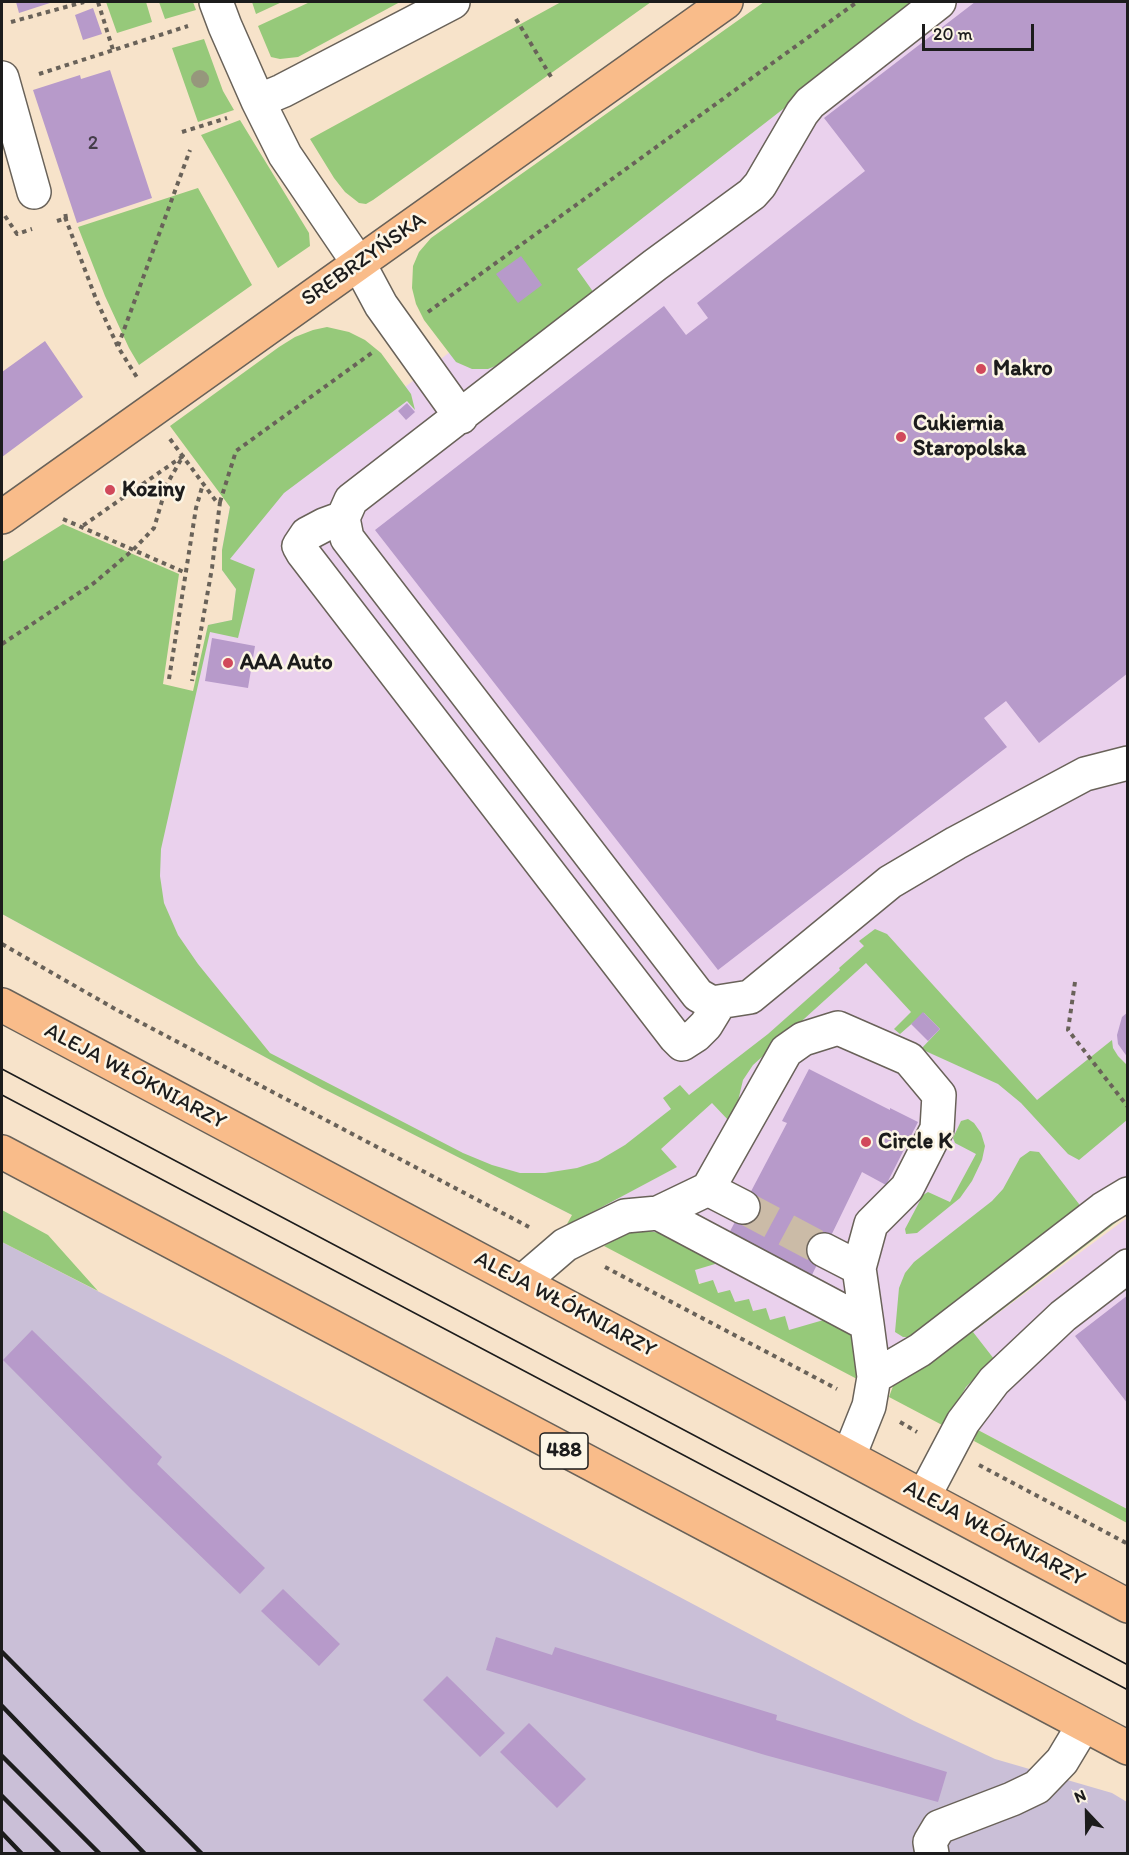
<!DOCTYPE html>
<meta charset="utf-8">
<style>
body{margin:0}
#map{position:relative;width:1129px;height:1855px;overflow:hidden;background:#f7e3ca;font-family:Itim,sans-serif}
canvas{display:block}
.frame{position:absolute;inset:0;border:3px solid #1c1c1c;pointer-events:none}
.north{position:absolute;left:1057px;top:1783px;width:60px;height:60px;-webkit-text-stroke:4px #fcf5e5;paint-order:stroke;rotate:338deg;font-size:16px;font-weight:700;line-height:24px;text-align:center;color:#1c1c1c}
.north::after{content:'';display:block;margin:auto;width:21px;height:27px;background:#1c1c1c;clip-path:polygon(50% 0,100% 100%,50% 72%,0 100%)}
.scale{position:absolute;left:922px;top:24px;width:112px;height:27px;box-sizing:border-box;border:3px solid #1c1c1c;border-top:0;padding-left:8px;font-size:18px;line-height:21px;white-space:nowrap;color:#1c1c1c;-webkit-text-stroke:4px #fcf5e5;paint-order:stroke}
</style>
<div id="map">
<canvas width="1129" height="1855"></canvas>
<div class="frame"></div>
<div class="north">N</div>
<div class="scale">20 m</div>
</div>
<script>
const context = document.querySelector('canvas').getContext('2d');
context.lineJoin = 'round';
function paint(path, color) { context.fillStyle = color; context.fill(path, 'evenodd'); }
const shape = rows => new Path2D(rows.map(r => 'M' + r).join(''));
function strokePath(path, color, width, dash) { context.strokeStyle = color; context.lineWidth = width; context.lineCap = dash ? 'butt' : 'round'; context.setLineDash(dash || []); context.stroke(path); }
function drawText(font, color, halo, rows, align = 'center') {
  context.font = font + ' Itim,sans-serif'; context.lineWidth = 5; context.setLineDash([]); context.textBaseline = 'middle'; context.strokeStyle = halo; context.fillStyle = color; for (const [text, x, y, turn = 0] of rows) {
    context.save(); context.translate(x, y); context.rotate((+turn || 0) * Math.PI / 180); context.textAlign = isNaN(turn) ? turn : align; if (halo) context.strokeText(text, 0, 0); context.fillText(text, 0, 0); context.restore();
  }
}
paint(shape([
 [901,2,1127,2,1127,1214,959,1342,1127,1218,1127,1509,572,1215,322,1088,2,914,194,691,208,625,232,620,236,589,222,570,222,550,230,507,377,409,506,308,513,314]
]), '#ead1ed');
paint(shape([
 [2,1242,226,1357,914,1721,995,1759,1112,1793,1127,1802,1127,1853,2,1853]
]), '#cabfd7');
paint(shape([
 [106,2,146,2,152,22,117,33],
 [159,2,193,2,196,10,165,19],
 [252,2,282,2,256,14],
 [310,2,400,2,298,57,280,59,271,57,258,26],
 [561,2,651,2,373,200,366,204,359,203,345,192,334,178,310,139],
 [764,2,921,2,577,269,594,293,503,363,488,369,472,369,456,362,424,320,416,304,412,288,413,266,419,252,431,238],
 [204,39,223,91,234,110,198,122,172,48],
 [240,120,309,233,310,246,278,268,201,135],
 [198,188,252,285,139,365,129,348,105,296,78,227],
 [327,327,349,332,365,340,381,353,411,394,415,410,407,401,284,493,230,559,255,569,238,638,210,632,161,849,160,876,164,903,178,935,198,964,270,1053,463,1153,492,1165,520,1173,545,1173,577,1168,598,1161,625,1145,671,1109,663,1098,680,1085,689,1095,768,1034,840,970,839,968,864,946,859,941,875,929,887,934,1037,1100,1112,1040,1113,1048,1118,1056,1127,1065,1127,1120,1079,1160,1068,1154,1021,1103,998,1084,921,1049,940,1029,924,1013,900,1034,894,1029,911,1012,866,963,753,1065,743,1080,734,1118,729,1121,712,1103,661,1149,677,1167,572,1223,567,1224,572,1215,322,1088,2,914,2,562,63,524,179,574,163,684,193,691,208,625,232,620,236,589,222,570,222,550,230,507,170,426,279,347,295,337,313,330],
 [968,1119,974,1123,981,1133,985,1146,982,1160,972,1181,960,1198,917,1233,906,1234,905,1229,923,1195,928,1192,950,1202,976,1154,955,1143,953,1138,961,1121],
 [1030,1151,1039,1152,1079,1204,1079,1210,912,1337,903,1337,895,1332,899,1288,905,1273,914,1262,992,1201,1003,1189,1020,1158],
 [1127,1208,1127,1214,973,1332,994,1359,966,1387,944,1426,889,1397,893,1386],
 [2,1210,48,1235,98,1291,2,1242],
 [642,1230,660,1233,714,1259,715,1264,695,1270,699,1284,713,1280,718,1293,730,1290,735,1302,749,1299,753,1311,766,1308,770,1320,785,1316,789,1330,827,1319,848,1326,860,1349,857,1379,604,1246,628,1233],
 [978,1430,1127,1509,1127,1523,974,1441]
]), '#96c97a');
paint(shape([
 [16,2,53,2,19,13],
 [975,2,1128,2,1128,673,1039,743,1006,701,984,718,1007,747,718,970,375,530,664,306,686,335,708,318,697,303,865,171,824,118],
 [93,8,102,34,83,40,75,15],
 [110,70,152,198,77,223,33,90,80,75,81,79],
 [521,256,542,285,518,303,496,274],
 [45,341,83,397,2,457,2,372],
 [407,403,415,412,406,420,398,411],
 [212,638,255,646,248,688,205,681],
 [923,1012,940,1029,928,1041,911,1024],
 [1128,1012,1128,1058,1118,1044,1117,1035,1122,1017],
 [809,1069,890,1110,890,1108,918,1122,886,1185,862,1172,810,1279,727,1237,787,1123,782,1121],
 [1128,1295,1128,1404,1075,1336],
 [32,1330,162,1457,157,1464,265,1568,240,1594,132,1490,3,1360],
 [283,1589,340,1644,319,1666,261,1611],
 [496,1637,552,1655,555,1647,777,1715,776,1720,947,1772,938,1802,765,1755,486,1670],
 [447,1676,505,1733,480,1757,423,1700],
 [529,1723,586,1779,557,1808,500,1752]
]), '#b79aca');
strokePath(shape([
 [743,1207,824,1250]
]), '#cbbba7', 33, [33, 16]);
const minor = shape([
 [216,2,225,26,258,101,285,155,359,264,381,305,461,417],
 [939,2,810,103,802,113,760,185,752,194,655,265,351,500,343,518,347,538,698,995,712,1003,750,997,890,882,956,843,1085,774,1128,763],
 [2,78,34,192],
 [258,101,282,91,453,2],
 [343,518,324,525,307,534,299,546,303,553,675,1037,682,1044,696,1035,706,1025,720,1002],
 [708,1189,786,1051,803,1039,838,1028,909,1059,939,1095,937,1129,907,1188,871,1224,859,1268],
 [658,1213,708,1189,743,1207],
 [824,1250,859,1268,867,1324],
 [522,1282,565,1245,581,1237,625,1216,658,1213,867,1324,874,1377,869,1406,849,1456],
 [874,1377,920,1350,1103,1209,1128,1194],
 [924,1496,963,1422,994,1381,1063,1316,1128,1266],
 [932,1854,930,1842,939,1827,1012,1799,1037,1787,1062,1761,1083,1726]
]);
const major = shape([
 [2,517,726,2],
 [2,1005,1128,1606],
 [2,1152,1128,1748]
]);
strokePath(minor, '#696259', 36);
strokePath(major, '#696259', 36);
strokePath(shape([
 [98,2,113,50],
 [516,19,553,80],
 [11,22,84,2],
 [39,74,188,26],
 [182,132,227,118],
 [5,216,17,234,32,229],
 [65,217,96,299,118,347,138,379],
 [57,221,66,218,65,212],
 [428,312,857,2],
 [118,346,190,150],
 [170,439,216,501,220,502,212,568,192,681],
 [220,502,236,451,373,352],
 [63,519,186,573],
 [2,644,94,583,133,550,154,528,167,484,183,456,81,527],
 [169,679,196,508,203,484],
 [2,944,115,1009,529,1227],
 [1075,982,1068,1030,1128,1107],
 [605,1267,837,1389],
 [900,1422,917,1432],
 [979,1465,1128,1544]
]), '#696259', 4, [4.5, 4.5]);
strokePath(minor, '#fff', 33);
strokePath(major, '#f9bc8a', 33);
strokePath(shape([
 [2,1069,1128,1665],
 [2,1095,1128,1690]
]), '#1c1c1c', 1.5);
strokePath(shape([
 [2,1652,202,1854],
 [2,1706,145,1854],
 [2,1756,100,1854],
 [2,1796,60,1854],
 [2,1833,22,1854]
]), '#1c1c1c', 4.5);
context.fillStyle = '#96977c';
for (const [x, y] of [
 [200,79]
]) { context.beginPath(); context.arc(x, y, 9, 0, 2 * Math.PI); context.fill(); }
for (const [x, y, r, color] of [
 [981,369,6,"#d1495b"],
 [901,437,6,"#d1495b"],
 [110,490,6,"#d1495b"],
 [228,663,6,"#d1495b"],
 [866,1142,6,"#d1495b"]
]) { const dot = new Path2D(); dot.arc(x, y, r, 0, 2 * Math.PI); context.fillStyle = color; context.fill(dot); strokePath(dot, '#fcf5e5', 2); }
drawText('20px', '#433c48', null, [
 ["2",93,144]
]);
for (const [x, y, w] of [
 [564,1451,48]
]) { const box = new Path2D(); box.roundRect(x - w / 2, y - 18, w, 36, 4.5); context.fillStyle = '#fcf5e5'; context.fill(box); strokePath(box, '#1c1c1c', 1.5); }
drawText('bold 21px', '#1c1c1c', null, [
 ["488",564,1451]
]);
drawText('22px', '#1c1c1c', '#fcf5e5', [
 ["SREBRZYŃSKA",364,260,-35],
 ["ALEJA WŁÓKNIARZY",135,1077,28],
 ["ALEJA WŁÓKNIARZY",565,1305,28],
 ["ALEJA WŁÓKNIARZY",994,1534,28]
]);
drawText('bold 22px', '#1c1c1c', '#fcf5e5', [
 ["Makro",993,369],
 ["Cukiernia",913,424],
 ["Staropolska",913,449],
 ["Koziny",122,490],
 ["AAA Auto",240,663],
 ["Circle K",878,1142]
], 'left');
</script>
